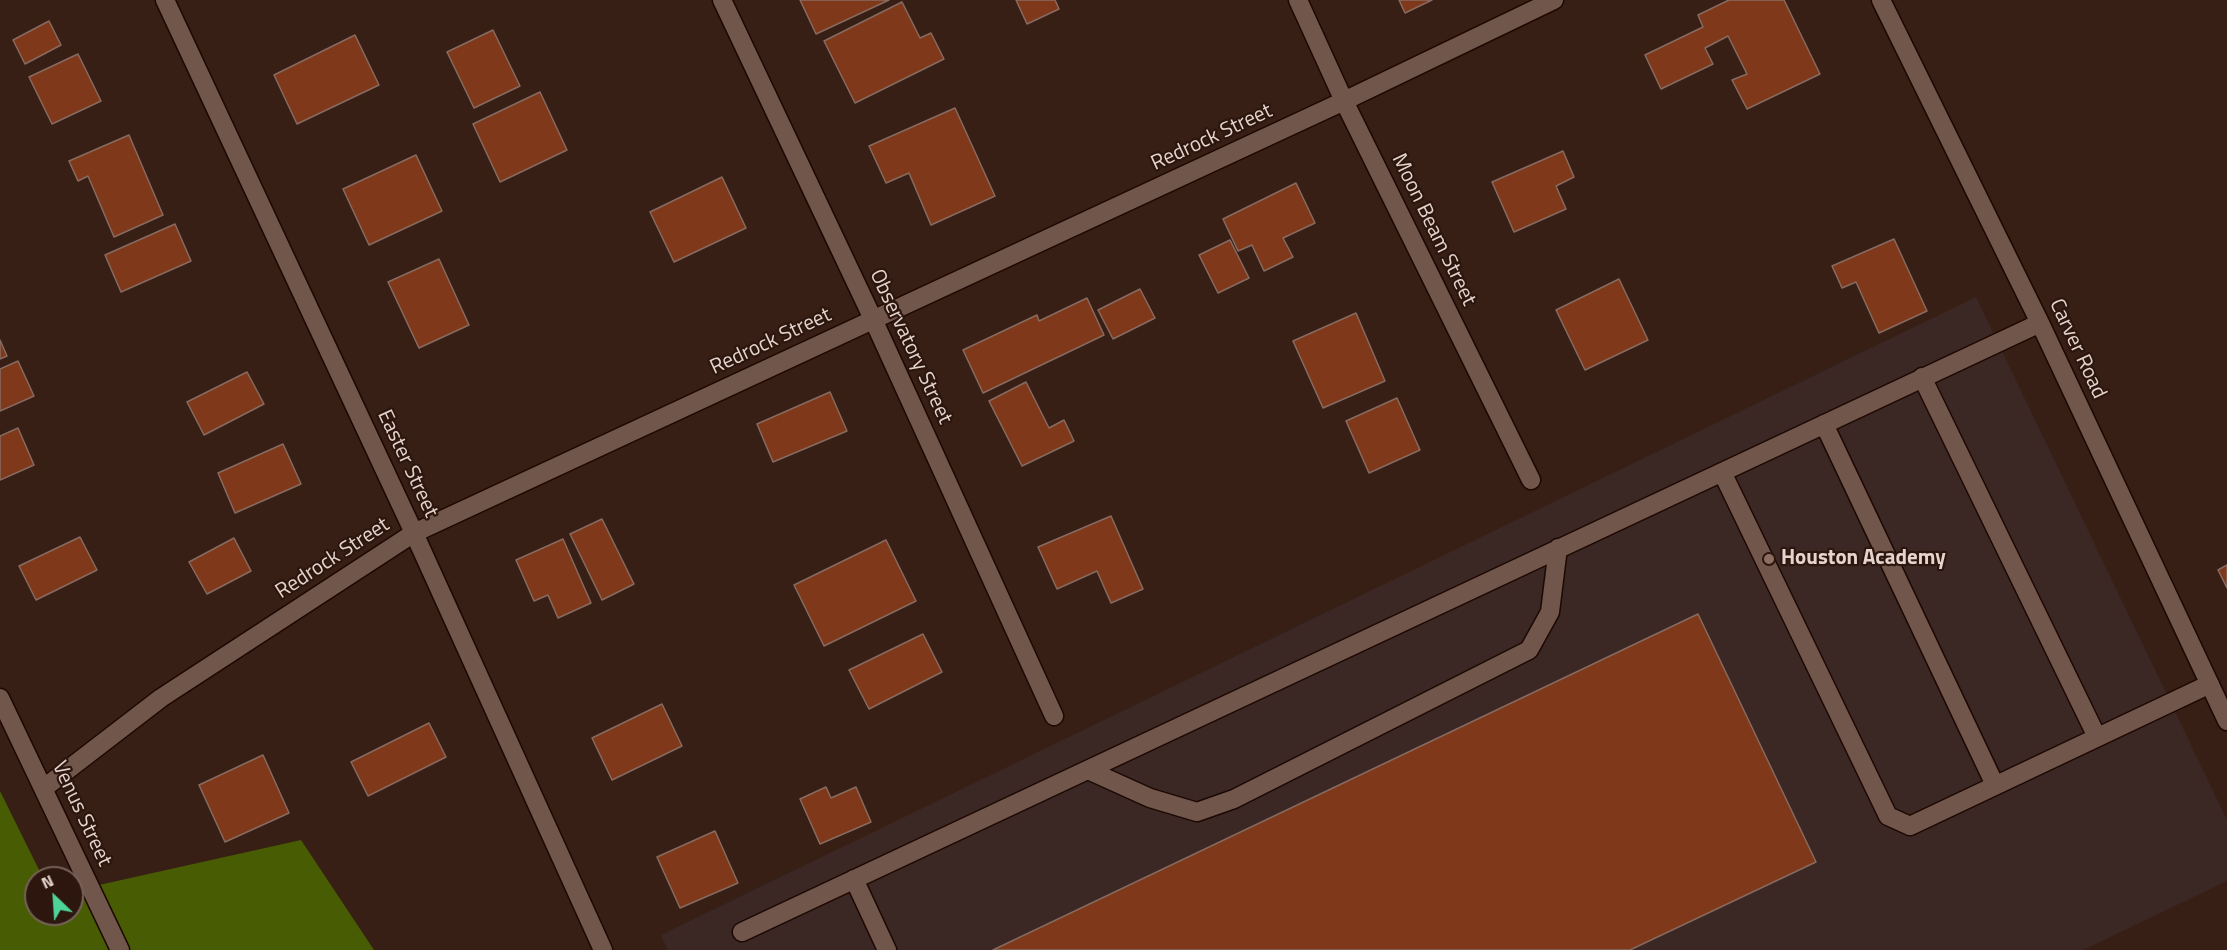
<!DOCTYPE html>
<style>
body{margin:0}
#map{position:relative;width:2227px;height:950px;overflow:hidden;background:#371f16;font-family:"Titillium Web",sans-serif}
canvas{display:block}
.north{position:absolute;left:24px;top:866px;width:60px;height:60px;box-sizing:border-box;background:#2c160d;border:2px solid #76625a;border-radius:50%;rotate:335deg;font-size:16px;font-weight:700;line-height:24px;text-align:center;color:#e5d4ce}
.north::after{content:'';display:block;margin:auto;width:21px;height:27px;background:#4ed399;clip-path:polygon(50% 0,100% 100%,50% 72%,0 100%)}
</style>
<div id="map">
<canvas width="2227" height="950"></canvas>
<div class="north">N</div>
</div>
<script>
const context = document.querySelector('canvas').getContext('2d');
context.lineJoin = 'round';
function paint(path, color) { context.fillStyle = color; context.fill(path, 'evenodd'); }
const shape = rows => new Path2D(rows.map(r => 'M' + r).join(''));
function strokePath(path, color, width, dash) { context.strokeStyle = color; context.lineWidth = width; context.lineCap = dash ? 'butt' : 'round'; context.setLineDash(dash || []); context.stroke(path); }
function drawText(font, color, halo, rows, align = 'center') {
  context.font = font + ' "Titillium Web",sans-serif'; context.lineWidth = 4.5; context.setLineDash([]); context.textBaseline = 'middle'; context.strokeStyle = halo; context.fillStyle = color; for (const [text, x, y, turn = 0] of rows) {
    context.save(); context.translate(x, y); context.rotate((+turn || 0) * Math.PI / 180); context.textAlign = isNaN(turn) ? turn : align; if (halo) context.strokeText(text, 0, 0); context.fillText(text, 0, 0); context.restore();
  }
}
paint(shape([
 [1976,297,2227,820,2227,881,2083,950,668,950,661,935]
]), '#3b2824');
paint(shape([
 [0,791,43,878,36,878,36,914,72,914,72,891,301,840,374,950,0,950]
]), '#475c03');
const building = shape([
 [800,0,889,0,816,34,800,0],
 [1016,0,1055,0,1059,9,1027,24,1016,0],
 [1399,0,1432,0,1405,13,1399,0],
 [1729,0,1784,0,1820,74,1747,109,1732,80,1747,74,1728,36,1705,48,1713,64,1661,89,1645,55,1703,27,1698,15,1729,0],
 [902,2,920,38,931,33,944,59,855,103,824,41,902,2],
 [49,21,61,45,25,64,13,40,49,21],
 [493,30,520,86,474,108,447,52,493,30],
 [355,35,379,85,297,124,274,75,355,35],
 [78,54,101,101,52,124,29,77,78,54],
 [540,92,567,150,500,182,473,124,540,92],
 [955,108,995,196,931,225,909,173,886,183,869,146,955,108],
 [129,135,163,215,114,237,88,176,78,181,69,161,129,135],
 [1563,151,1574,177,1556,186,1566,209,1514,232,1492,182,1563,151],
 [416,155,442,211,369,245,343,189,416,155],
 [722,177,746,228,674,262,650,212,722,177],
 [1296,183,1315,223,1283,238,1293,257,1264,271,1252,245,1238,251,1223,219,1296,183],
 [175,224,191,261,121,292,105,255,175,224],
 [1894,239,1927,311,1879,333,1856,282,1842,288,1832,266,1894,239],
 [1230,240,1249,278,1218,293,1199,255,1230,240],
 [439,259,469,325,419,348,388,282,439,259],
 [1619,279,1648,340,1585,370,1556,310,1619,279],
 [1140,289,1155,318,1113,339,1098,310,1140,289],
 [1087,298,1104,335,983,393,963,350,1037,315,1039,321,1087,298],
 [1356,313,1385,381,1323,408,1293,341,1356,313],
 [0,340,7,356,0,359,0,340],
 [18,361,34,396,0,411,0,369,18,361],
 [247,372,264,404,204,435,187,402,247,372],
 [1026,382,1049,428,1064,420,1074,441,1022,466,989,401,1026,382],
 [830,392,847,431,773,462,757,424,830,392],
 [1397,398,1420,450,1369,473,1346,421,1397,398],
 [18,428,34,465,0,480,0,436,18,428],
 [283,444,301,484,235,513,218,473,283,444],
 [1111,516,1143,589,1111,603,1097,571,1057,589,1038,547,1111,516],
 [602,519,634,584,602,600,570,534,602,519],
 [80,537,97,570,36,600,19,566,80,537],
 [234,538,251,571,207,594,189,562,234,538],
 [563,539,591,603,558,618,548,595,534,601,516,560,563,539],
 [886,540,916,601,824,646,794,585,886,540],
 [2227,565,2227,588,2218,570,2227,565],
 [1698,614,1816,862,1630,950,993,950,1698,614],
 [923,634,942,672,869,709,849,670,923,634],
 [662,704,682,746,612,780,592,738,662,704],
 [429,723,446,757,368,796,351,762,429,723],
 [263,755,289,813,225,842,199,785,263,755],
 [826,787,831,798,856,787,871,822,820,844,800,799,826,787],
 [715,831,738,883,680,908,657,857,715,831]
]);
paint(building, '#7f3819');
strokePath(building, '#876b60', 1.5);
const minor = shape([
 [165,0,414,533,603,950],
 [722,0,873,319,1054,716],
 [1298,0,1344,101,1531,480],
 [1881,0,2040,323,2227,721],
 [1922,377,2097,737],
 [1824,424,1995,785],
 [1722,472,1888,816,1910,826,2210,684],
 [0,698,120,950],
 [1088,770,1150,798,1197,812,1234,799,1529,650,1550,612,1558,548],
 [44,788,161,698,414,533,1344,101,1554,0],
 [854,879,887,950],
 [742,932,2040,323]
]);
strokePath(minor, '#1d0802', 21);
strokePath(minor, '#71564b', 18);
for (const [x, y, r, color] of [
 [1769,559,6,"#8d6e63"]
]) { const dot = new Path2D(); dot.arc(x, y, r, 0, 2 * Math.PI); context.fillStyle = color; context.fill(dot); strokePath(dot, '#2c160d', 2); }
drawText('21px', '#e5d4ce', '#2c160d', [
 ["Redrock Street",1212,138,-25],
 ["Moon Beam Street",1433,230,64],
 ["Redrock Street",771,342,-25],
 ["Observatory Street",910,347,65],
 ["Carver Road",2077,349,65],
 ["Easter Street",407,464,65],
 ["Redrock Street",333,559,-33],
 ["Venus Street",81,814,65]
]);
drawText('bold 21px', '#e5d4ce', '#2c160d', [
 ["Houston Academy",1781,559]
], 'left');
</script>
